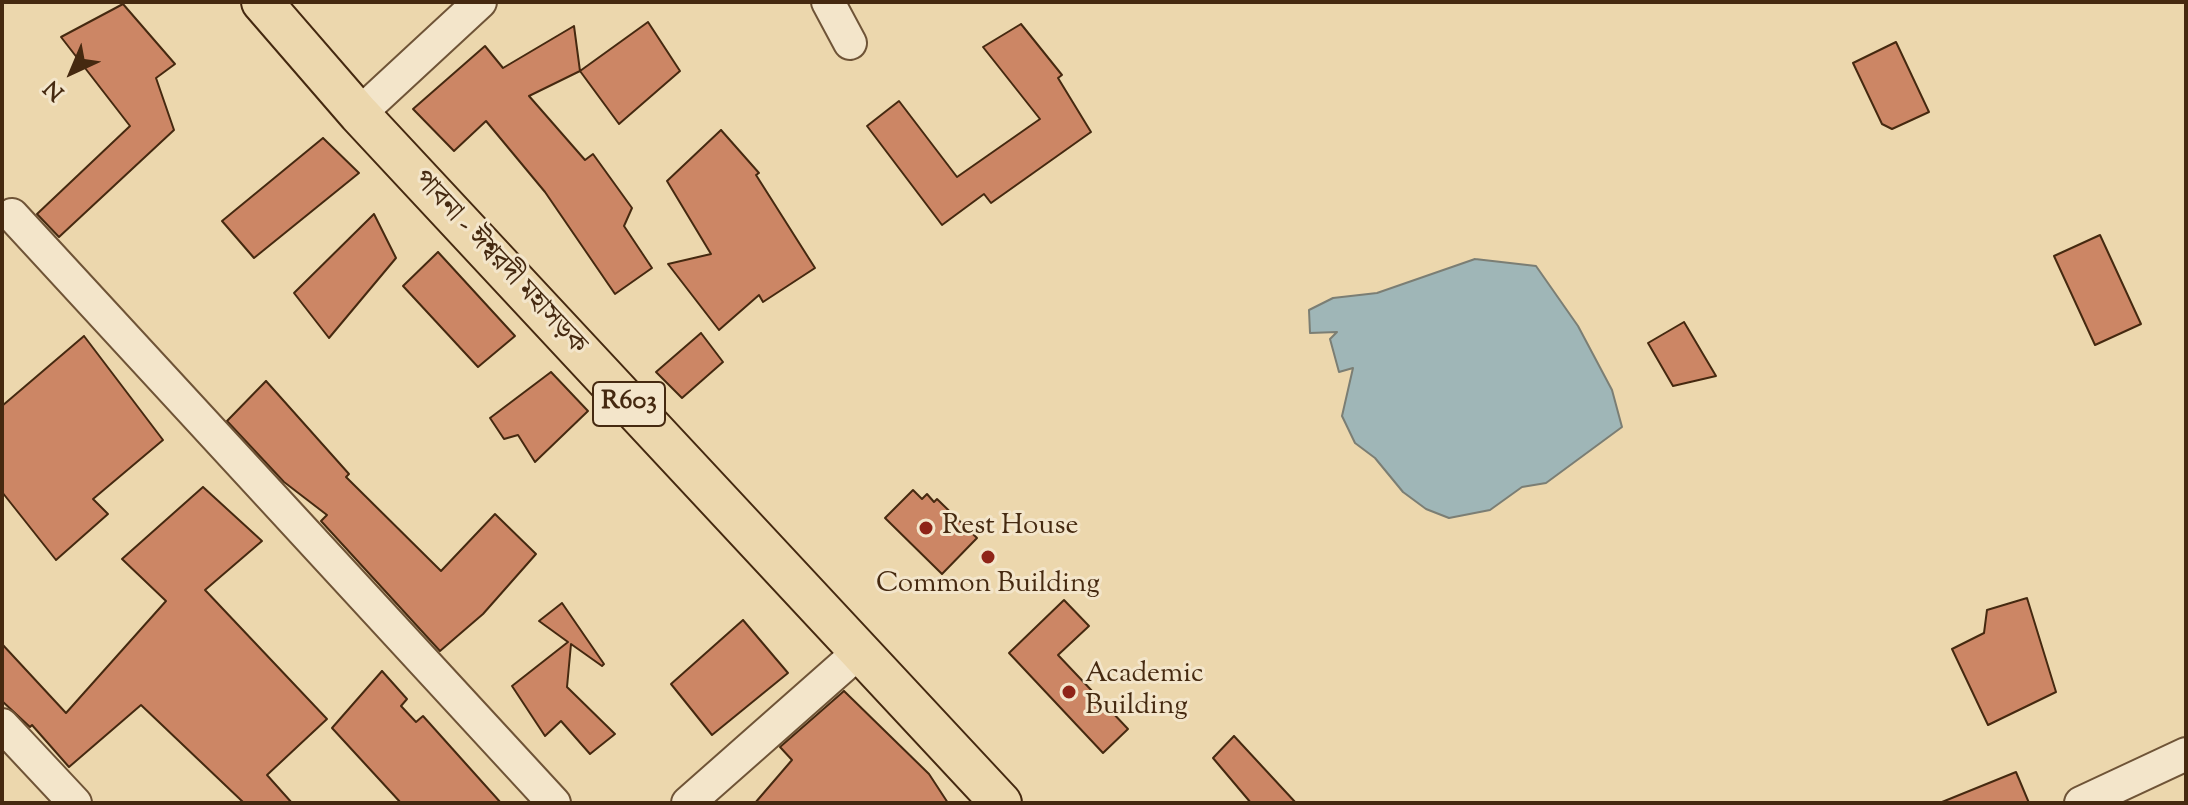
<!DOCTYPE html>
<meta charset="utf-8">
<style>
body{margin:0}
#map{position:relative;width:2188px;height:805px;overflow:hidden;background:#ecd7ad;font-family:"Sorts Mill Goudy",serif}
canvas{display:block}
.frame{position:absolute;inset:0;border:4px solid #452910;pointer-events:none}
.north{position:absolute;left:32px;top:32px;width:80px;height:80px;-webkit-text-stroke:6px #f3e5ca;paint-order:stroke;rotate:224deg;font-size:22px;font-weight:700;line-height:32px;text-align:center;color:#452910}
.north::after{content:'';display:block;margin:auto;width:28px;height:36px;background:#452910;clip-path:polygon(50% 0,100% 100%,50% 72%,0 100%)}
</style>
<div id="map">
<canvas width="2188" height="805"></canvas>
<div class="frame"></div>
<div class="north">N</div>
</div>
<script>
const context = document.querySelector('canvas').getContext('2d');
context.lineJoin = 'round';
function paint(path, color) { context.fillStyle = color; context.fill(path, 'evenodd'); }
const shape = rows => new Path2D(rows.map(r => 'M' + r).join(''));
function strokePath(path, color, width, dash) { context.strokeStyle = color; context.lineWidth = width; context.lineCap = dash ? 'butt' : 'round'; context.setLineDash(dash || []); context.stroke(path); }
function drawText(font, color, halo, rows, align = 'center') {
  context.font = font + ' "Sorts Mill Goudy","Noto Serif Bengali",serif'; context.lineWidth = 6; context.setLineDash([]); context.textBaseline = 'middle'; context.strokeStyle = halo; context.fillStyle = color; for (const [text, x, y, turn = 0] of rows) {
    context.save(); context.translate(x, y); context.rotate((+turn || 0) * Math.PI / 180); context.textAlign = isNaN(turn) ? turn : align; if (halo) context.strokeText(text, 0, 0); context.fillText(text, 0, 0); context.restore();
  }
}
const water = shape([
 [1475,259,1536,266,1578,326,1612,390,1622,427,1546,483,1522,487,1490,510,1449,518,1426,509,1403,492,1375,458,1355,443,1342,416,1353,368,1339,372,1330,339,1337,332,1310,333,1309,310,1333,298,1377,293,1475,259]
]);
paint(water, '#9fb6b7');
strokePath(water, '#7b7e74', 2);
const building = shape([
 [123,4,175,64,156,78,174,130,59,237,37,214,130,126,61,37,123,4],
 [648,22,680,71,619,124,580,71,648,22],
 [1021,24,1062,75,1058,78,1091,132,991,203,984,194,942,225,867,126,899,101,957,177,1040,119,983,47,1021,24],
 [574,26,580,71,529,96,585,160,593,154,632,208,624,226,652,268,615,294,545,192,486,121,454,151,413,109,485,46,503,68,574,26],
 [1896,42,1929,112,1892,129,1882,124,1853,63,1896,42],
 [721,130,759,173,756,175,815,268,763,302,759,295,719,330,668,264,711,254,667,181,721,130],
 [323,138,359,173,254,258,222,221,323,138],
 [374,214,396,258,329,338,294,293,374,214],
 [2100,235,2141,324,2095,345,2054,256,2100,235],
 [438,252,515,336,478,367,403,286,438,252],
 [1684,322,1716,376,1673,386,1648,343,1684,322],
 [701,333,723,362,682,398,656,372,701,333],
 [84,336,163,440,93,499,108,514,56,560,2,492,2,406,84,336],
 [551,372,588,411,535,462,518,435,504,439,490,418,551,372],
 [266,381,349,474,346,477,441,571,495,514,536,554,483,614,440,651,321,521,327,515,284,482,227,421,266,381],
 [203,487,262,541,205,590,327,719,267,775,292,803,244,803,141,705,69,767,32,725,30,727,2,701,2,644,66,713,166,601,122,559,203,487],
 [913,490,922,499,927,494,934,502,937,499,977,538,942,574,885,518,913,490],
 [2027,598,2056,692,1988,725,1952,649,1984,633,1987,610,2027,598],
 [1064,600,1089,626,1058,655,1128,729,1103,753,1009,653,1064,600],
 [562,603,604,664,602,666,571,644,567,687,615,734,590,754,561,721,545,736,512,686,568,642,539,621,562,603],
 [743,620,788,673,712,735,671,684,743,620],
 [382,671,407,699,401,706,416,722,423,716,501,803,401,803,332,728,382,671],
 [844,691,929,774,948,803,755,803,792,760,780,747,844,691],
 [1234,736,1296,803,1251,803,1213,758,1234,736],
 [2016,772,2029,803,1942,803,1942,802,2016,772]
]);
paint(building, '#cc8665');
strokePath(building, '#452910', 2);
const minor = shape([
 [828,2,850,43],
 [359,114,480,2],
 [12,215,554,803],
 [2,725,75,803],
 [688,803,859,652],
 [2081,803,2186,754]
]);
const major = shape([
 [262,2,359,114,1001,803]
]);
strokePath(minor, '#6f5437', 36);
strokePath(major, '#452910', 44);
strokePath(minor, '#f3e5ca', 32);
strokePath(major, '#ecd7ad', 40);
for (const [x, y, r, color] of [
 [926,528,8,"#8f2418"],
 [988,557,8,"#8f2418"],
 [1069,692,8,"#8f2418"]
]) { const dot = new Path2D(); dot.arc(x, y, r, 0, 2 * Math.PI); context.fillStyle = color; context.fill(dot); strokePath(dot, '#f3e5ca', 3); }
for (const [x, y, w] of [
 [629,404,72]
]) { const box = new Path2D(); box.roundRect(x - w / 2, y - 22, w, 44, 6); context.fillStyle = '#f3e5ca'; context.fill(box); strokePath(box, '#452910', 2); }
drawText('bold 26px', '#452910', null, [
 ["R603",629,404]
]);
drawText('28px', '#452910', '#f3e5ca', [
 ["পাবনা - ঈশ্বরদী মহাসড়ক",498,264,47]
]);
drawText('28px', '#452910', '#f3e5ca', [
 ["Rest House",942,528],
 ["Common Building",988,586,"center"],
 ["Academic",1085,676],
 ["Building",1085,708]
], 'left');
</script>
